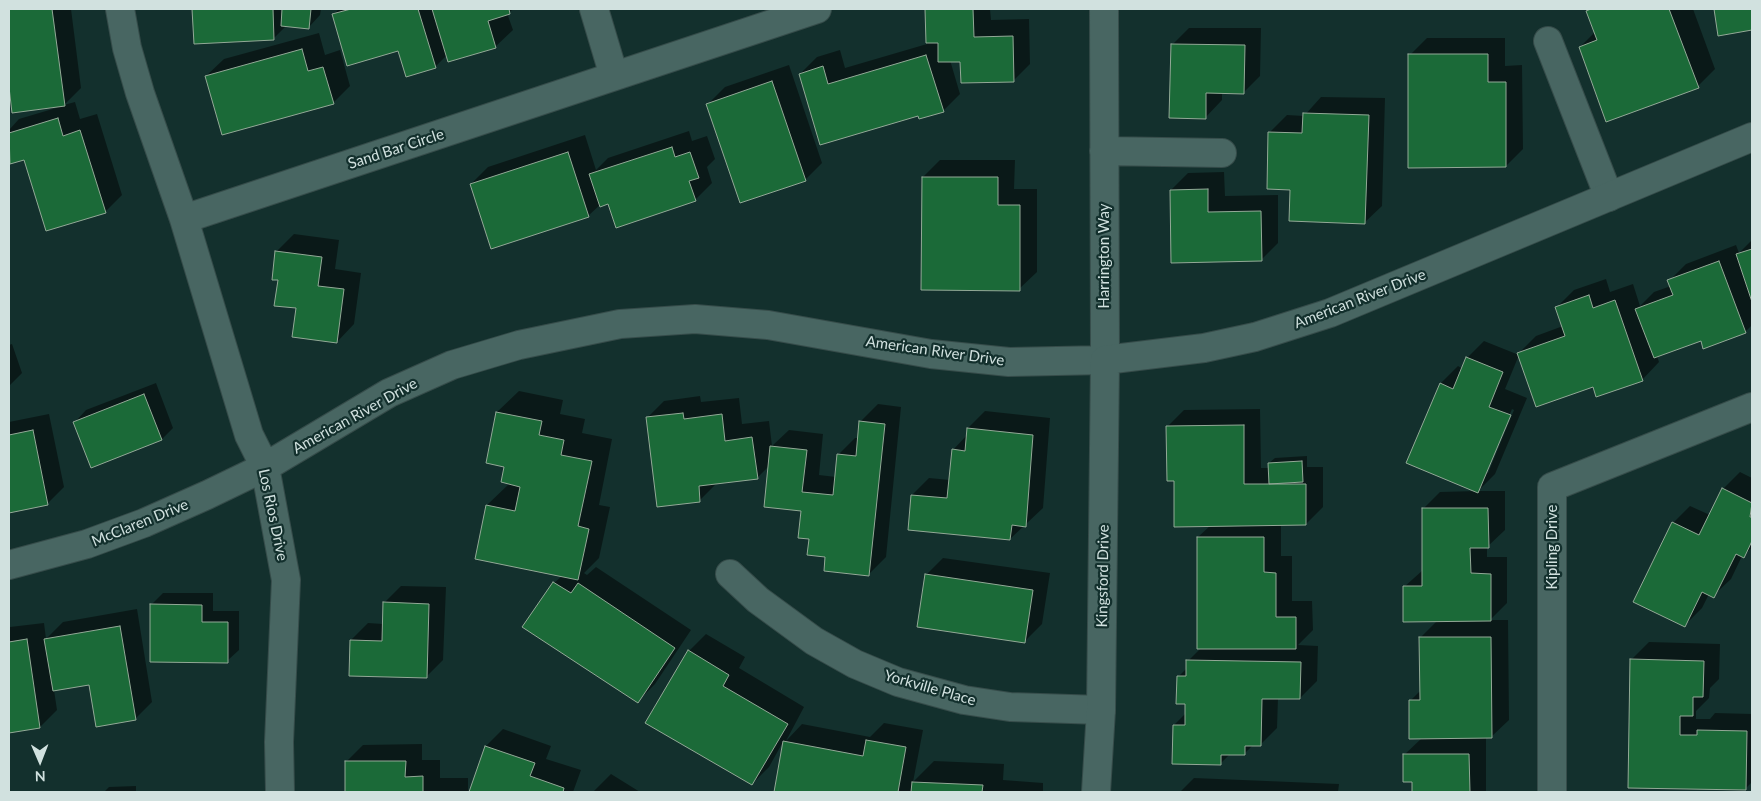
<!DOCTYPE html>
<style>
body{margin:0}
#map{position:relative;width:1761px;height:801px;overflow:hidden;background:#13302d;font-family:Lato,sans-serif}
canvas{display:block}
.frame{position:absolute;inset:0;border:10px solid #d1e1df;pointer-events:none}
.north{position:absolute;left:15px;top:736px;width:50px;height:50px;-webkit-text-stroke:4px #13302d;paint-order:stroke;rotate:179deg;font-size:14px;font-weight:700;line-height:20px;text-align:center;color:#d1e1df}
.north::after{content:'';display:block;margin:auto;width:18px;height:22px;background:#d1e1df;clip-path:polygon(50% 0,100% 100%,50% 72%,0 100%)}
</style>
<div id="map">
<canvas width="1761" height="801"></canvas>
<div class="frame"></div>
<div class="north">N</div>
</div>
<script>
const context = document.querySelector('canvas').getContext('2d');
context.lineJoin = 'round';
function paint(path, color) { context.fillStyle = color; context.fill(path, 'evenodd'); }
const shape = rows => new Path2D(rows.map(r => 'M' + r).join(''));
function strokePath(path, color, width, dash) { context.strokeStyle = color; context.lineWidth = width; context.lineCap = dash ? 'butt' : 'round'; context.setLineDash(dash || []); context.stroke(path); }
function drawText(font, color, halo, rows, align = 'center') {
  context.font = font + ' Lato,sans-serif'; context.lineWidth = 4.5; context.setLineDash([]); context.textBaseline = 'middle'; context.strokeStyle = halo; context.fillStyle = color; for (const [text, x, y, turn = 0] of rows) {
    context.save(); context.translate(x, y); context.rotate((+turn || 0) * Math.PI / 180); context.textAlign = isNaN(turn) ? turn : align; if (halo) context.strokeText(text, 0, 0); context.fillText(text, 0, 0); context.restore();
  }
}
paint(shape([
 [9,9,71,9,81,88,64,105,75,102,80,119,97,114,122,195,105,212,25,158,11,162,9,130,19,119,56,108,13,112,9,77],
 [193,9,321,9,320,15,309,27,287,25,274,38,195,42],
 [339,9,514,9,507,13,513,30,495,47,447,55,435,67,333,15],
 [927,9,990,9,991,20,1029,19,1030,64,1013,81,961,60,950,60,960,94,943,111,919,114,821,144,800,74,817,57,840,50,845,68,927,44],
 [1590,9,1693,9,1715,69,1698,86,1580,47,1595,32,1587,11],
 [1715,9,1752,9,1752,29,1719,34],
 [1189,28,1261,28,1260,76,1243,93,1222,92,1222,100,1205,118,1172,45],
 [319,33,325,55,340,50,350,86,333,103,206,76,224,59],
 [1427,38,1505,38,1505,66,1522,65,1523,149,1506,166,1410,55],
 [789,65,822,163,805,180,708,104,725,87],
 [1321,97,1385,98,1382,206,1364,223,1291,189,1270,132,1287,115,1304,116],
 [689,131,692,141,707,136,715,159,707,167,712,183,695,200,601,204,588,216,471,184,488,167,585,135,596,170,608,158],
 [940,160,1015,160,1014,189,1037,189,1037,272,1019,289,923,177],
 [1224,172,1225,196,1278,195,1278,243,1261,260,1171,190,1188,173],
 [294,234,339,240,335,269,361,273,354,324,337,342,298,307,279,279,273,279,277,251],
 [1752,240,1752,325,1745,332,1701,339,1657,356,1659,362,1642,380,1594,385,1519,353,1536,336,1563,326,1557,307,1574,290,1606,279,1610,292,1633,284,1640,306,1654,292,1671,286,1669,281,1686,264,1736,245,1739,253],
 [1484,341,1519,355,1505,389,1527,398,1495,474,1478,491,1505,491,1505,530,1487,547,1487,557,1507,557,1507,603,1490,620,1508,620,1509,720,1491,737,1486,737,1486,792,1414,792,1414,781,1404,755,1422,738,1410,701,1421,690,1420,638,1438,620,1404,587,1423,570,1423,509,1440,492,1477,491,1408,462,1441,383,1458,366,1463,369,1467,358],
 [1512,409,1514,410,1488,473,1485,473],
 [12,344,22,373,9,386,9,345],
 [156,383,173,428,162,439,75,422,86,410],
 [519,391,563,400,560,414,585,419,582,433,612,439,599,505,610,507,599,558,584,573,587,575,596,567,691,630,655,684,638,701,554,583,562,576,487,505,510,483,497,412],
 [700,396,701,402,739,398,742,424,769,421,772,446,789,430,823,434,819,475,836,477,838,455,855,438,859,438,861,421,878,404,901,407,886,557,868,575,826,556,810,538,802,510,770,465,757,478,717,483,700,500,658,505,647,418,664,401],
 [1260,409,1261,468,1269,468,1269,463,1275,458,1307,456,1307,467,1323,467,1323,507,1306,524,1281,524,1281,556,1292,556,1292,601,1312,601,1313,630,1298,645,1318,646,1317,681,1300,698,1278,698,1277,728,1260,745,1253,745,1244,754,1230,754,1220,764,1174,725,1186,713,1187,703,1178,677,1188,667,1188,661,1201,648,1198,537,1211,525,1175,480,1167,427,1184,410],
 [985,411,1050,418,1043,508,1010,539,912,495,929,478,950,480,953,450,967,435,968,428],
 [49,414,64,487,47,504,9,512,9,422],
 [1740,472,1752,478,1752,548,1742,556,1731,579,1713,596,1709,594,1702,608,1685,625,1635,601,1673,523,1690,506,1710,515,1723,489],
 [943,558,1050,573,1042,624,1025,641,926,575],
 [401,586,446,587,443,660,426,677,351,640,368,623,383,624,384,603],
 [163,593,213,593,213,611,239,611,239,650,227,661,151,605],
 [137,609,152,702,135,719,90,684,54,690,57,710,40,727,10,731,10,627,44,623,46,639,63,622],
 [706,634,745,657,739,668,804,707,786,741,802,724,870,737,884,723,923,730,913,782,934,761,1004,764,1003,780,1043,783,1043,792,775,792,784,740,769,767,752,784,689,651],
 [1649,642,1720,644,1719,679,1710,688,1709,698,1696,711,1696,719,1710,719,1715,713,1752,714,1752,782,1745,789,1629,786,1632,659],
 [503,729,551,746,546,759,581,770,573,792,470,792,486,746],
 [422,744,422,760,440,760,440,778,468,778,468,792,346,792,346,762,363,745],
 [611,774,640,792,593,792],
 [1194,778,1339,784,1338,792,1180,792],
 [136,786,136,792,104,792,109,787]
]), '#0007');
const building = shape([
 [9,9,52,9,65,106,12,113,9,87,9,9],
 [192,9,273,9,274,40,194,44,192,9],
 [282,9,311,9,309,29,281,26,282,9],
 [351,9,418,9,436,68,406,77,398,51,347,66,332,14,351,9],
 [432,9,509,9,510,14,488,21,496,48,448,62,432,9],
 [925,9,973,9,974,37,1013,36,1014,82,961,83,960,62,938,62,938,43,926,43,925,9],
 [1591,9,1669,9,1699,88,1606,122,1579,47,1597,40,1586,11,1591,9],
 [1714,9,1752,9,1752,30,1718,36,1714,9],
 [1171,44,1245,45,1244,94,1206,93,1206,119,1169,118,1171,44],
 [302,49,308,71,323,67,334,104,222,135,205,76,302,49],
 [1408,54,1488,54,1488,82,1506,82,1506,167,1408,168,1408,54],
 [926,55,944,112,919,119,918,116,820,145,799,74,823,66,828,84,926,55],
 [772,81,806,181,740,203,706,104,772,81],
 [1303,113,1369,115,1365,224,1289,221,1290,190,1267,189,1268,132,1302,133,1303,113],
 [58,118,63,136,80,130,106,213,46,231,24,160,10,164,9,133,58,118],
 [672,147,675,157,690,152,699,178,689,181,696,201,616,228,608,204,600,207,589,174,672,147],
 [568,152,589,217,491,249,470,184,568,152],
 [922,177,998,177,998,205,1020,205,1020,291,921,290,922,177],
 [1208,189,1208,212,1261,211,1262,261,1171,263,1170,190,1208,189],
 [1752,249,1752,302,1736,254,1752,249],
 [275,251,322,257,318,286,344,289,337,343,292,337,296,308,274,306,278,280,272,280,275,251],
 [1719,261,1746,333,1703,349,1701,341,1654,358,1635,309,1673,295,1667,280,1719,261],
 [1589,295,1593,308,1615,300,1643,381,1596,397,1593,387,1536,407,1517,353,1565,336,1555,307,1589,295],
 [1466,357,1503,372,1489,407,1511,415,1478,493,1406,463,1440,383,1453,389,1466,357],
 [144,394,162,440,91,468,73,422,144,394],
 [496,412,542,421,539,435,564,440,561,455,592,461,578,526,589,529,578,580,475,559,486,505,515,511,520,487,501,482,504,467,486,463,496,412],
 [683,413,684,419,722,414,725,441,752,437,758,479,699,486,700,502,657,507,646,417,683,413],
 [859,421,885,424,869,576,824,571,825,557,807,555,809,539,798,538,801,511,764,507,770,446,807,450,802,492,833,495,837,454,856,456,859,421],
 [1244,425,1244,484,1306,484,1306,525,1174,527,1174,481,1167,481,1166,426,1244,425],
 [967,428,1033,435,1026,527,1012,525,1010,540,908,530,911,495,947,498,952,449,965,451,967,428],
 [33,430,48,505,9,513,9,435,33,430],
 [1302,461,1303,482,1269,484,1268,463,1302,461],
 [1722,488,1752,503,1750,517,1752,517,1752,541,1744,558,1736,554,1714,598,1702,592,1685,627,1633,602,1672,522,1699,535,1722,488],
 [1422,508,1488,508,1489,548,1470,548,1471,573,1491,574,1491,621,1403,622,1403,586,1422,586,1422,508],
 [1197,537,1264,537,1264,572,1276,573,1276,617,1296,617,1296,649,1197,649,1197,537],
 [925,574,1033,590,1025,643,917,627,925,574],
 [553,582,571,593,578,583,675,648,638,703,522,627,553,582],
 [383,602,429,604,427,678,349,676,350,640,382,641,383,602],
 [150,604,202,605,202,622,228,622,228,663,150,662,150,604],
 [120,626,136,720,96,727,89,685,53,691,44,639,120,626],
 [1419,637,1491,637,1492,738,1409,739,1409,700,1420,700,1419,637],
 [27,639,40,728,9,733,9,642,27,639],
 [688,650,729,675,723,686,788,724,752,785,645,723,688,650],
 [1630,659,1704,661,1703,697,1693,697,1693,716,1680,716,1680,735,1697,735,1697,730,1747,731,1746,790,1628,788,1630,659],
 [1186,660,1301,662,1300,699,1262,699,1261,746,1245,746,1245,755,1221,755,1221,765,1172,764,1173,725,1185,725,1185,704,1176,704,1177,676,1186,676,1186,660],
 [866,740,906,747,898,792,774,792,783,741,863,756,866,740],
 [485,746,535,763,530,776,564,788,563,792,469,792,485,746],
 [1403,754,1469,754,1470,792,1412,792,1412,782,1403,782,1403,754],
 [345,761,406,761,405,777,423,776,423,792,345,792,345,761],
 [912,782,983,785,982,792,911,792,912,782]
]);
paint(building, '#1b6a38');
strokePath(building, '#93a997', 1);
const minor = shape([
 [120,9,127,48,140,93,184,219,249,435,265,467,286,580,279,742,280,792],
 [594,9,614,76],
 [1548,41,1609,197],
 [1104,151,1222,153],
 [184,219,817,9],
 [9,565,87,544,144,523,207,495,265,467,389,393,452,365,519,345,620,324,695,319,768,325,931,354,1009,362,1105,360,1104,9],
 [730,574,758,600,814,641,855,664,898,682,964,700,1010,707,1101,710],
 [1552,792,1552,487,1752,407]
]);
const tertiary = shape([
 [1096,792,1101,710,1105,360,1204,348,1255,337,1330,313,1752,137]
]);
strokePath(minor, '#364c4a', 30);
strokePath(tertiary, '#364c4a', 30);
strokePath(minor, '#486662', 28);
strokePath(tertiary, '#486662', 28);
drawText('15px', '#d1e1df', '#13302d', [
 ["Sand Bar Circle",396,149,-18],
 ["Harrington Way",1104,256,-90],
 ["American River Drive",1360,299,-21],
 ["American River Drive",935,351,8],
 ["American River Drive",355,416,-29],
 ["Los Rios Drive",273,515,78],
 ["McClaren Drive",140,523,-22],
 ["Kipling Drive",1552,547,-90],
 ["Kingsford Drive",1103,576,-89],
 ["Yorkville Place",930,688,16]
]);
</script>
